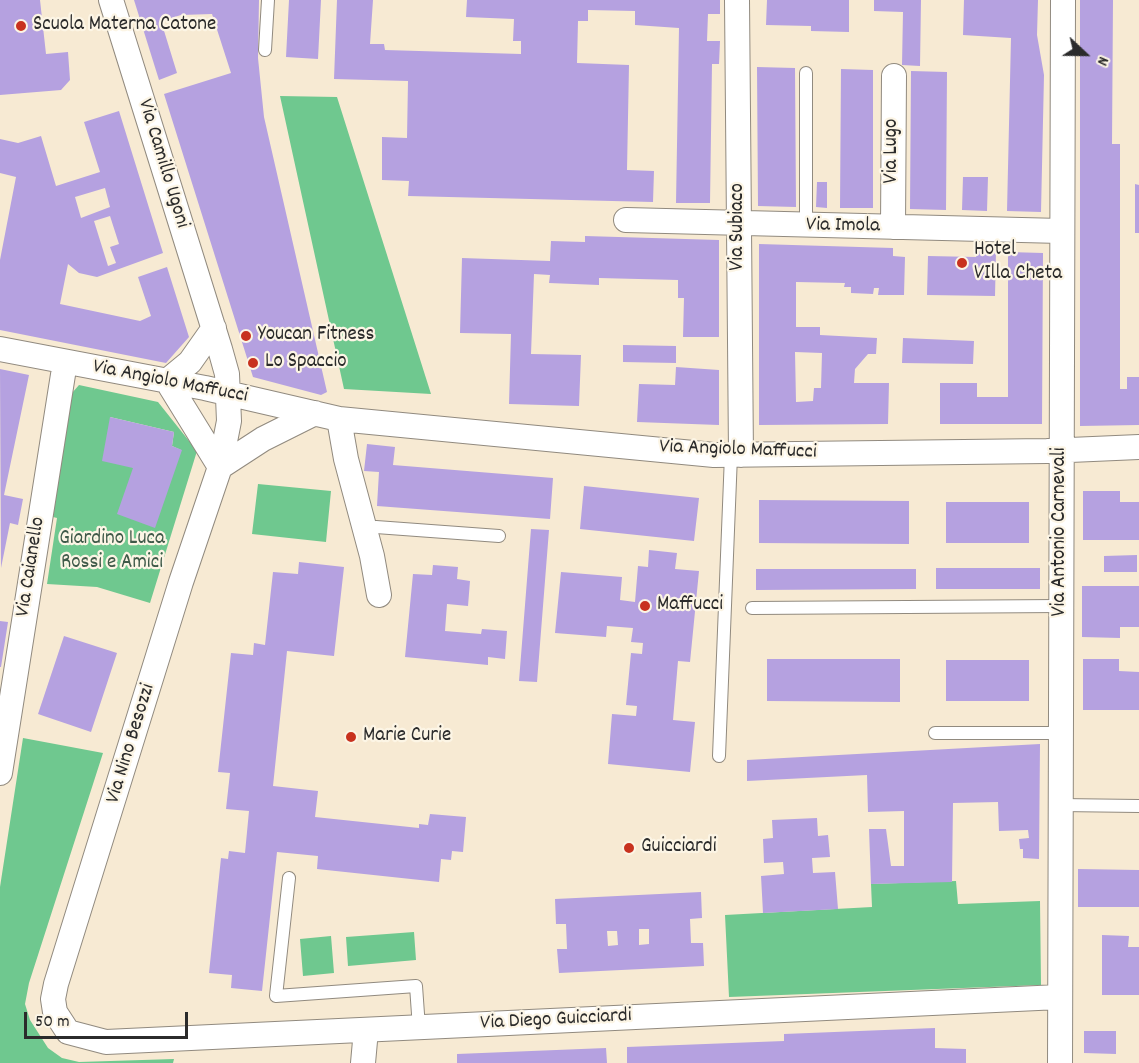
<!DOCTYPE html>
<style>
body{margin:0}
#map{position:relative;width:1139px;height:1063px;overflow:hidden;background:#f7ead3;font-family:Dekko,sans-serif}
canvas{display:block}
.north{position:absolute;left:1055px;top:24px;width:60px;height:60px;-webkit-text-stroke:4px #fcf5e5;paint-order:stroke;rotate:112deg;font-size:16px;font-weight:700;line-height:24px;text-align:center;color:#2b2b2b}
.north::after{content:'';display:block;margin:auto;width:21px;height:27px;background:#2b2b2b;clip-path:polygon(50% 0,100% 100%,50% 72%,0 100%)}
.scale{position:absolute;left:24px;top:1012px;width:164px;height:27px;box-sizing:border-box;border:3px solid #2b2b2b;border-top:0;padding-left:8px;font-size:18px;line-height:21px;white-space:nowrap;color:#2b2b2b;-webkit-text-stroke:4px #fcf5e5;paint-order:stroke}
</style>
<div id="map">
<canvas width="1139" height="1063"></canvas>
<div class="north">N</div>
<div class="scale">50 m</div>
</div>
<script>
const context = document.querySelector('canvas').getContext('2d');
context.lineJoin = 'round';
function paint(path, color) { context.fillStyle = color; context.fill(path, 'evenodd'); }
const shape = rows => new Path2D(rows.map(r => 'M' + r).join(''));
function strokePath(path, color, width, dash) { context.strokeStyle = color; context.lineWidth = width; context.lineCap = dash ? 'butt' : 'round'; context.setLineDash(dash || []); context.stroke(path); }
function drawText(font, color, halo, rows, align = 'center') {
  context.font = font + ' Dekko,sans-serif'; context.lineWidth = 4.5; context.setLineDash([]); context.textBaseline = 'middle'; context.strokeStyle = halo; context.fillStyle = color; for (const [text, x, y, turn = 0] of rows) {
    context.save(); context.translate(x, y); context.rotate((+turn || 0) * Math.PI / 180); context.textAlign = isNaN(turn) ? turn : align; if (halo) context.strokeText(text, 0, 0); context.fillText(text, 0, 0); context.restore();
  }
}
paint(shape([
 [280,96,337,97,431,394,344,389],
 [79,385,158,402,197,451,150,603,97,587,47,584,57,518,53,517,72,393],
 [110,417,174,432,172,446,181,450,133,468],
 [258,484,331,491,326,542,252,534],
 [23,738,103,753,29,983,25,1004,30,1020,48,1048,62,1058,79,1062,174,1059,173,1063,0,1063,0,887],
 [956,881,958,904,1040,901,1041,985,729,997,725,915,872,907,871,884],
 [414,932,416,960,348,966,346,937],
 [331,936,334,973,303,976,300,939]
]), '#6fc88f');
paint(shape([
 [0,0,40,0,46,54,68,52,70,80,61,90,0,95],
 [134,0,259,0,258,58,264,117,327,392,321,395,253,377,164,94,231,73,212,14,181,15,161,21,177,73,159,80],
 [289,0,321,0,318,59,286,57],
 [337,0,373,0,370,44,384,44,385,50,521,54,521,41,513,41,514,19,466,17,467,0,720,0,720,14,708,14,707,41,720,41,719,64,712,64,710,203,676,203,679,28,635,25,635,11,588,10,588,21,578,21,577,63,629,65,627,170,654,171,653,202,408,196,409,181,382,180,382,137,407,138,408,81,334,79],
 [767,0,849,0,849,32,811,31,811,26,766,25],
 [874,0,921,0,920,66,902,65,903,12,874,11],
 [964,0,1038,0,1037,35,1044,75,1041,212,1007,211,1011,38,963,35],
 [1080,0,1113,0,1112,144,1120,144,1120,389,1127,389,1127,377,1139,377,1139,425,1080,426],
 [757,67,795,68,796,207,758,206],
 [841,69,873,70,873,208,840,208],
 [911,71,947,72,946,210,910,209],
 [119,111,163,253,97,277,79,273,68,264,60,304,140,321,151,316,138,277,167,267,189,337,166,363,0,330,0,260,16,177,0,173,0,139,18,143,41,136,56,186,100,172,84,122],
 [105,188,110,207,81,218,75,197],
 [110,216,119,244,110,247,116,263,108,266,94,221],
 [963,177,988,177,987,211,962,210],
 [817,182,827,182,827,208,816,207],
 [1135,184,1139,185,1139,233,1135,233],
 [585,236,719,240,719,337,683,337,684,298,678,298,678,280,599,278,599,285,549,283,550,275,534,274,531,354,581,355,579,406,509,404,511,334,460,333,462,258,550,261,551,241,585,242],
 [759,244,893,248,893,256,905,257,904,295,878,295,879,288,874,288,873,294,851,293,851,287,844,287,845,283,796,282,796,327,820,327,820,335,877,338,876,354,868,354,855,369,854,383,889,383,888,424,759,425],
 [795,352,822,353,821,388,814,388,813,401,796,402],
 [976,251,996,251,995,296,927,295,928,256,976,257],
 [1008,252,1043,253,1042,424,940,424,940,383,977,383,977,397,1008,397],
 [903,338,974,341,973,364,902,363],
 [623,345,676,346,676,363,623,362],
 [676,367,719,370,719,425,637,422,639,384,675,385],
 [0,369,29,375,4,495,23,499,18,525,10,523,1,568],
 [110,417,174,432,172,446,182,450,155,528,117,514,133,468,102,461],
 [367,444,395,447,393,465,553,478,550,519,377,506,379,472,364,471],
 [584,486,699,498,694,541,580,529],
 [1083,491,1120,491,1120,502,1139,502,1139,540,1083,540],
 [759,500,909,501,909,544,759,543],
 [946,502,1029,502,1029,543,946,543],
 [531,529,549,530,537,682,519,681],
 [649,550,677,553,675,569,699,571,690,662,678,661,673,720,695,722,690,772,608,764,612,714,636,716,637,706,626,705,631,653,642,654,643,643,631,642,633,628,607,626,606,637,555,633,561,572,622,577,620,600,635,602,638,566,648,567],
 [1137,555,1137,572,1104,572,1104,556],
 [299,562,344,567,334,656,287,651,273,786,318,791,315,817,419,828,419,824,428,825,430,814,466,817,463,852,452,851,451,860,441,859,439,882,317,869,318,856,277,852,262,991,231,988,232,975,209,973,221,858,228,859,229,851,245,853,249,811,226,809,230,773,218,772,231,653,253,655,254,643,265,645,273,572,298,574],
 [433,565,458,567,457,579,470,581,468,606,447,604,445,631,481,634,482,629,507,631,505,659,488,657,488,665,405,657,413,574,432,575],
 [936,568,1040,568,1040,589,936,589],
 [756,569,916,569,916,589,756,590],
 [1082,586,1139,586,1139,627,1120,627,1120,638,1082,637],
 [0,621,8,622,1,667,0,667],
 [64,636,117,653,91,732,38,714],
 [767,659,900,659,900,702,767,701],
 [1083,659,1119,659,1119,671,1139,672,1139,710,1083,710],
 [946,660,1029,660,1029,701,946,701],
 [1040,744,1039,859,1023,858,1023,849,1020,849,1019,839,1029,838,1028,830,999,831,998,802,953,803,952,882,871,884,869,829,886,829,891,866,904,866,904,811,868,812,867,775,747,781,747,760],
 [817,818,818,836,828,835,830,857,812,858,813,873,835,872,838,909,763,913,761,876,784,874,783,862,764,863,763,839,773,838,772,820],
 [1078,869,1139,870,1139,907,1078,907],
 [701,892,702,918,690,919,691,943,703,943,704,966,559,973,557,949,567,949,566,924,556,924,555,899],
 [639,929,649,929,649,944,639,945],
 [607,931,617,931,618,945,608,946],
 [1102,935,1129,936,1128,947,1139,947,1139,995,1102,995],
 [935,1028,935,1048,966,1049,966,1063,627,1063,627,1047,784,1041,784,1034],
 [1084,1031,1116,1031,1116,1054,1084,1053],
 [606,1048,607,1063,457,1063,457,1054]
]), '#b5a1e0');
const service = shape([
 [265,50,268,0],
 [806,73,806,226],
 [376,527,499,536],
 [752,608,1061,606],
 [935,733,1060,733],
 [719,756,731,455],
 [1060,805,1139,806],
 [289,878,276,996,416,986,419,1028]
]);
const minor = shape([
 [111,0,220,349,227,374,229,421,220,467,181,582,56,984,53,999,55,1012,68,1032,106,1042,1059,997],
 [737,0,741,455],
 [626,220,1061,231],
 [893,227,894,76],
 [0,349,205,388,339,419,714,455,1047,451,1139,447],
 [167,381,220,467],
 [167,381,190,362,214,328],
 [339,419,346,459,372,556,379,595],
 [220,467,263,439,315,413],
 [0,773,65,362],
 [363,1063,366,1030],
 [1060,1063,1063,0]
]);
strokePath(service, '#918a7f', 14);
strokePath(minor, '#918a7f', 26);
strokePath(service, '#fff', 12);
strokePath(minor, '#fff', 24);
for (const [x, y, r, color] of [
 [21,26,6,"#c8321e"],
 [962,263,6,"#c8321e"],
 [246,336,6,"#c8321e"],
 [253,363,6,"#c8321e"],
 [645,606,6,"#c8321e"],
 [351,737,6,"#c8321e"],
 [629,848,6,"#c8321e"]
]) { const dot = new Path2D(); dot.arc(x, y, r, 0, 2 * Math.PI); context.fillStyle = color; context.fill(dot); strokePath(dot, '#fcf5e5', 2); }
drawText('21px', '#2b2b2b', '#fcf5e5', [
 ["Scuola Materna Catone",33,26],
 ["Hotel",974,251],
 ["VIlla Cheta",974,275],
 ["Youcan Fitness",258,336],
 ["Lo Spaccio",265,363],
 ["Maffucci",657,606],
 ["Marie Curie",363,737],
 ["Guicciardi",641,848]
], 'left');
drawText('21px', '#2b2b2b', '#fcf5e5', [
 ["Via Lugo",893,151,-90],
 ["Via Camillo Ugoni",162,164,73],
 ["Via Subiaco",739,227,-90],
 ["Via Imola",843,227,1],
 ["Via Angiolo Maffucci",170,383,11],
 ["Via Angiolo Maffucci",738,451,2],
 ["Via Antonio Carnevali",1061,532,-90],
 ["Via Caianello",32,567,-81],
 ["Via Nino Besozzi",132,744,-73],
 ["Via Diego Guicciardi",556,1021,-3]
]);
drawText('21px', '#3f5a49', '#fcf5e5', [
 ["Giardino Luca",112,540],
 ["Rossi e Amici",112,564]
]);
</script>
